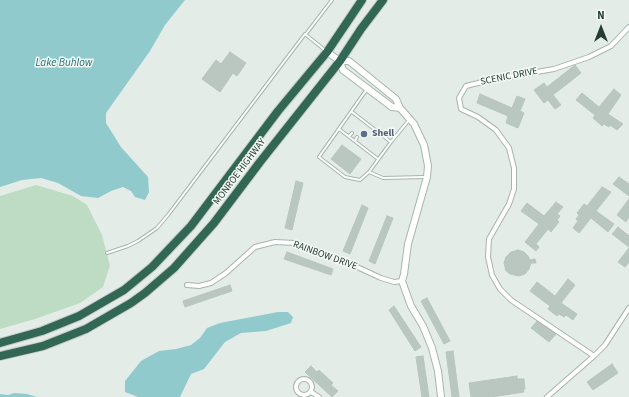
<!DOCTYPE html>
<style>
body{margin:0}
#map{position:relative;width:629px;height:397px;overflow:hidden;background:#e4ece8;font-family:"Source Sans 3",sans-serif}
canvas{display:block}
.north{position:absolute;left:581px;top:8px;width:40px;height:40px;-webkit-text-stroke:3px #f4f9f6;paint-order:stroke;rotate:0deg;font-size:11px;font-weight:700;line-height:16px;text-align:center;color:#243d34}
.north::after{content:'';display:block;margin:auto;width:14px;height:18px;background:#243d34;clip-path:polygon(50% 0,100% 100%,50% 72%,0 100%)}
</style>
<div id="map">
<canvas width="629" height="397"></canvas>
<div class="north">N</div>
</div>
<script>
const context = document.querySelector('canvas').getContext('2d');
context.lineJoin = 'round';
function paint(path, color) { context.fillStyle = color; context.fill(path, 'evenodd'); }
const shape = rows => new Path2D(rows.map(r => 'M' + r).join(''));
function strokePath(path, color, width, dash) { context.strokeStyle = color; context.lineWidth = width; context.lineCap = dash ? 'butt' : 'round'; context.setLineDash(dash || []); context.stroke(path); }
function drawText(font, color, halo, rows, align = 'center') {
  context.font = font + ' "Source Sans 3",sans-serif'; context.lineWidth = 3; context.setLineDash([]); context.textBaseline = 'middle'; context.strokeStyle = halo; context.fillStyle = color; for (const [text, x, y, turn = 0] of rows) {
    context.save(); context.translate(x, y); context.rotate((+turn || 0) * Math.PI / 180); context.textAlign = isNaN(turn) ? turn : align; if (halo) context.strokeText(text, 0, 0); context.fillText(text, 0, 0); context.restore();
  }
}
paint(shape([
 [36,185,73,196,87,205,102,235,110,266,103,287,80,303,35,319,0,329,0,196]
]), '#bedcc3');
paint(shape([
 [0,0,185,0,165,25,150,51,106,113,106,123,121,147,148,177,149,192,145,200,135,197,131,191,123,187,111,191,98,198,81,196,58,183,41,178,22,180,0,187],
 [278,312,288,312,293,317,291,323,266,331,241,333,225,342,204,369,191,374,180,397,138,397,125,392,125,381,141,361,159,351,176,349,191,345,200,338,207,328,220,323],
 [14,393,27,394,37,397,0,397,0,394,8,395]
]), '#90cacd');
const building = shape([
 [230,52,246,63,237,76,233,73,220,92,202,79,216,60,221,64,230,52],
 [575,65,581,73,553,95,561,105,555,109,548,100,544,103,534,90,544,83,547,87,575,65],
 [614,89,621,95,608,114,623,124,617,130,610,125,609,127,604,124,602,126,593,118,595,115,576,100,582,93,599,107,614,89],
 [480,94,512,108,517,96,525,99,520,111,524,113,518,128,506,123,508,116,477,103,480,94],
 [342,145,361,159,350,174,331,159,342,145],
 [619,177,629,184,629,196,613,184,619,177],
 [296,181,303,183,292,230,285,228,296,181],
 [602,187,611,192,596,211,614,224,608,232,591,218,579,233,573,228,578,221,576,219,579,215,577,213,584,204,587,206,602,187],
 [629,199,629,217,626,222,617,215,629,199],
 [556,202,563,207,557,214,560,216,557,220,559,222,551,232,548,229,536,244,539,247,536,251,525,242,539,224,521,211,527,203,544,216,556,202],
 [362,205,368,208,350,254,343,251,362,205],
 [387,216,393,218,375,264,369,261,387,216],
 [618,227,629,236,629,247,612,234,618,227],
 [629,248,629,262,625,267,618,262,629,248],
 [518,250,524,252,528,256,530,260,535,259,536,263,531,263,529,269,525,274,519,276,510,274,506,271,504,263,506,257,511,252,518,250],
 [287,252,333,269,331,275,284,259,287,252],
 [568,279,575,285,561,303,577,314,573,320,566,315,564,317,559,314,557,316,548,309,550,306,530,291,537,282,555,296,568,279],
 [230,285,232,291,185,307,183,301,230,285],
 [427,298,450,341,444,344,421,301,427,298],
 [394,306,421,347,415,351,389,310,394,306],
 [538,320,556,334,549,342,531,328,538,320],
 [453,351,459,397,452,397,446,352,453,351],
 [423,356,429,397,422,397,416,357,423,356],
 [612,364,618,373,593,390,587,382,612,364],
 [311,366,317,372,319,370,333,383,331,385,338,391,332,397,305,372,311,366],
 [517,376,517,379,524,379,525,389,523,390,524,392,491,397,471,397,469,383,517,376]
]);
paint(building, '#b9c7c0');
strokePath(building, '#b6c6be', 1);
const lane = shape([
 [306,34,332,0],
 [367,89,319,157,345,177,360,180,369,172,391,142,409,120],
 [352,112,391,142],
 [339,129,378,159],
 [349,136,352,133],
 [355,141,357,137],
 [369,172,383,178,425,177],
 [107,253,128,246,138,241,157,228,168,215,305,34,326,51]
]);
const street = shape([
 [187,285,199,286,211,283,226,273,255,247,275,242,295,243,342,260,381,278,394,282,402,281],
 [594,356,511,300,500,289,492,275,488,257,489,239,509,204,514,189,514,168,509,148,496,130,478,117,461,109,459,98,466,86,490,80,554,69,589,57,611,46,629,27],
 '296 387a8 8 0 1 1 16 0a8 8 0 1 1-16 0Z',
 [311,392,319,397],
 [547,397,594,356,605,345,629,308]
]);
const secondary = shape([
 [327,52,340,61,343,70,392,107,400,108],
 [340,61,349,61,396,99,400,108,414,124,424,145,428,166,427,177,408,244,404,274,402,281,411,306,423,326,432,348,438,371,441,397]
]);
const highway = shape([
 [0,343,42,331,79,316,124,290,152,267,191,226,278,111,327,52,362,0],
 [0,356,43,346,86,329,131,303,145,293,174,268,214,223,260,162,340,61,361,29,383,0]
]);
strokePath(lane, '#a7b4ae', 4);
strokePath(street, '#a7b4ae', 6);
strokePath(secondary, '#a3b7ae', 8);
strokePath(highway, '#c2c9c6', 10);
strokePath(lane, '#fff', 2);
strokePath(street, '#fff', 4);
strokePath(secondary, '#fff', 6);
strokePath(highway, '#326756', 8);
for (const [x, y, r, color] of [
 [364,134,4,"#5c6f8a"]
]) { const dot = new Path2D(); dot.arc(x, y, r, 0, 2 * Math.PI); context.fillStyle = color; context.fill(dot); strokePath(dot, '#f4f9f6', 1.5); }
drawText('10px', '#243d34', '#f4f9f6', [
 ["SCENIC DRIVE",509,77,-11],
 ["MONROE HIGHWAY",240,172,-53],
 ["RAINBOW DRIVE",325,256,20]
]);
drawText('bold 10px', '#4e5e75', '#f4f9f6', [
 ["Shell",372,134]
], 'left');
drawText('italic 11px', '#227075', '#f4f9f6', [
 ["Lake Buhlow",64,64]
]);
</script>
